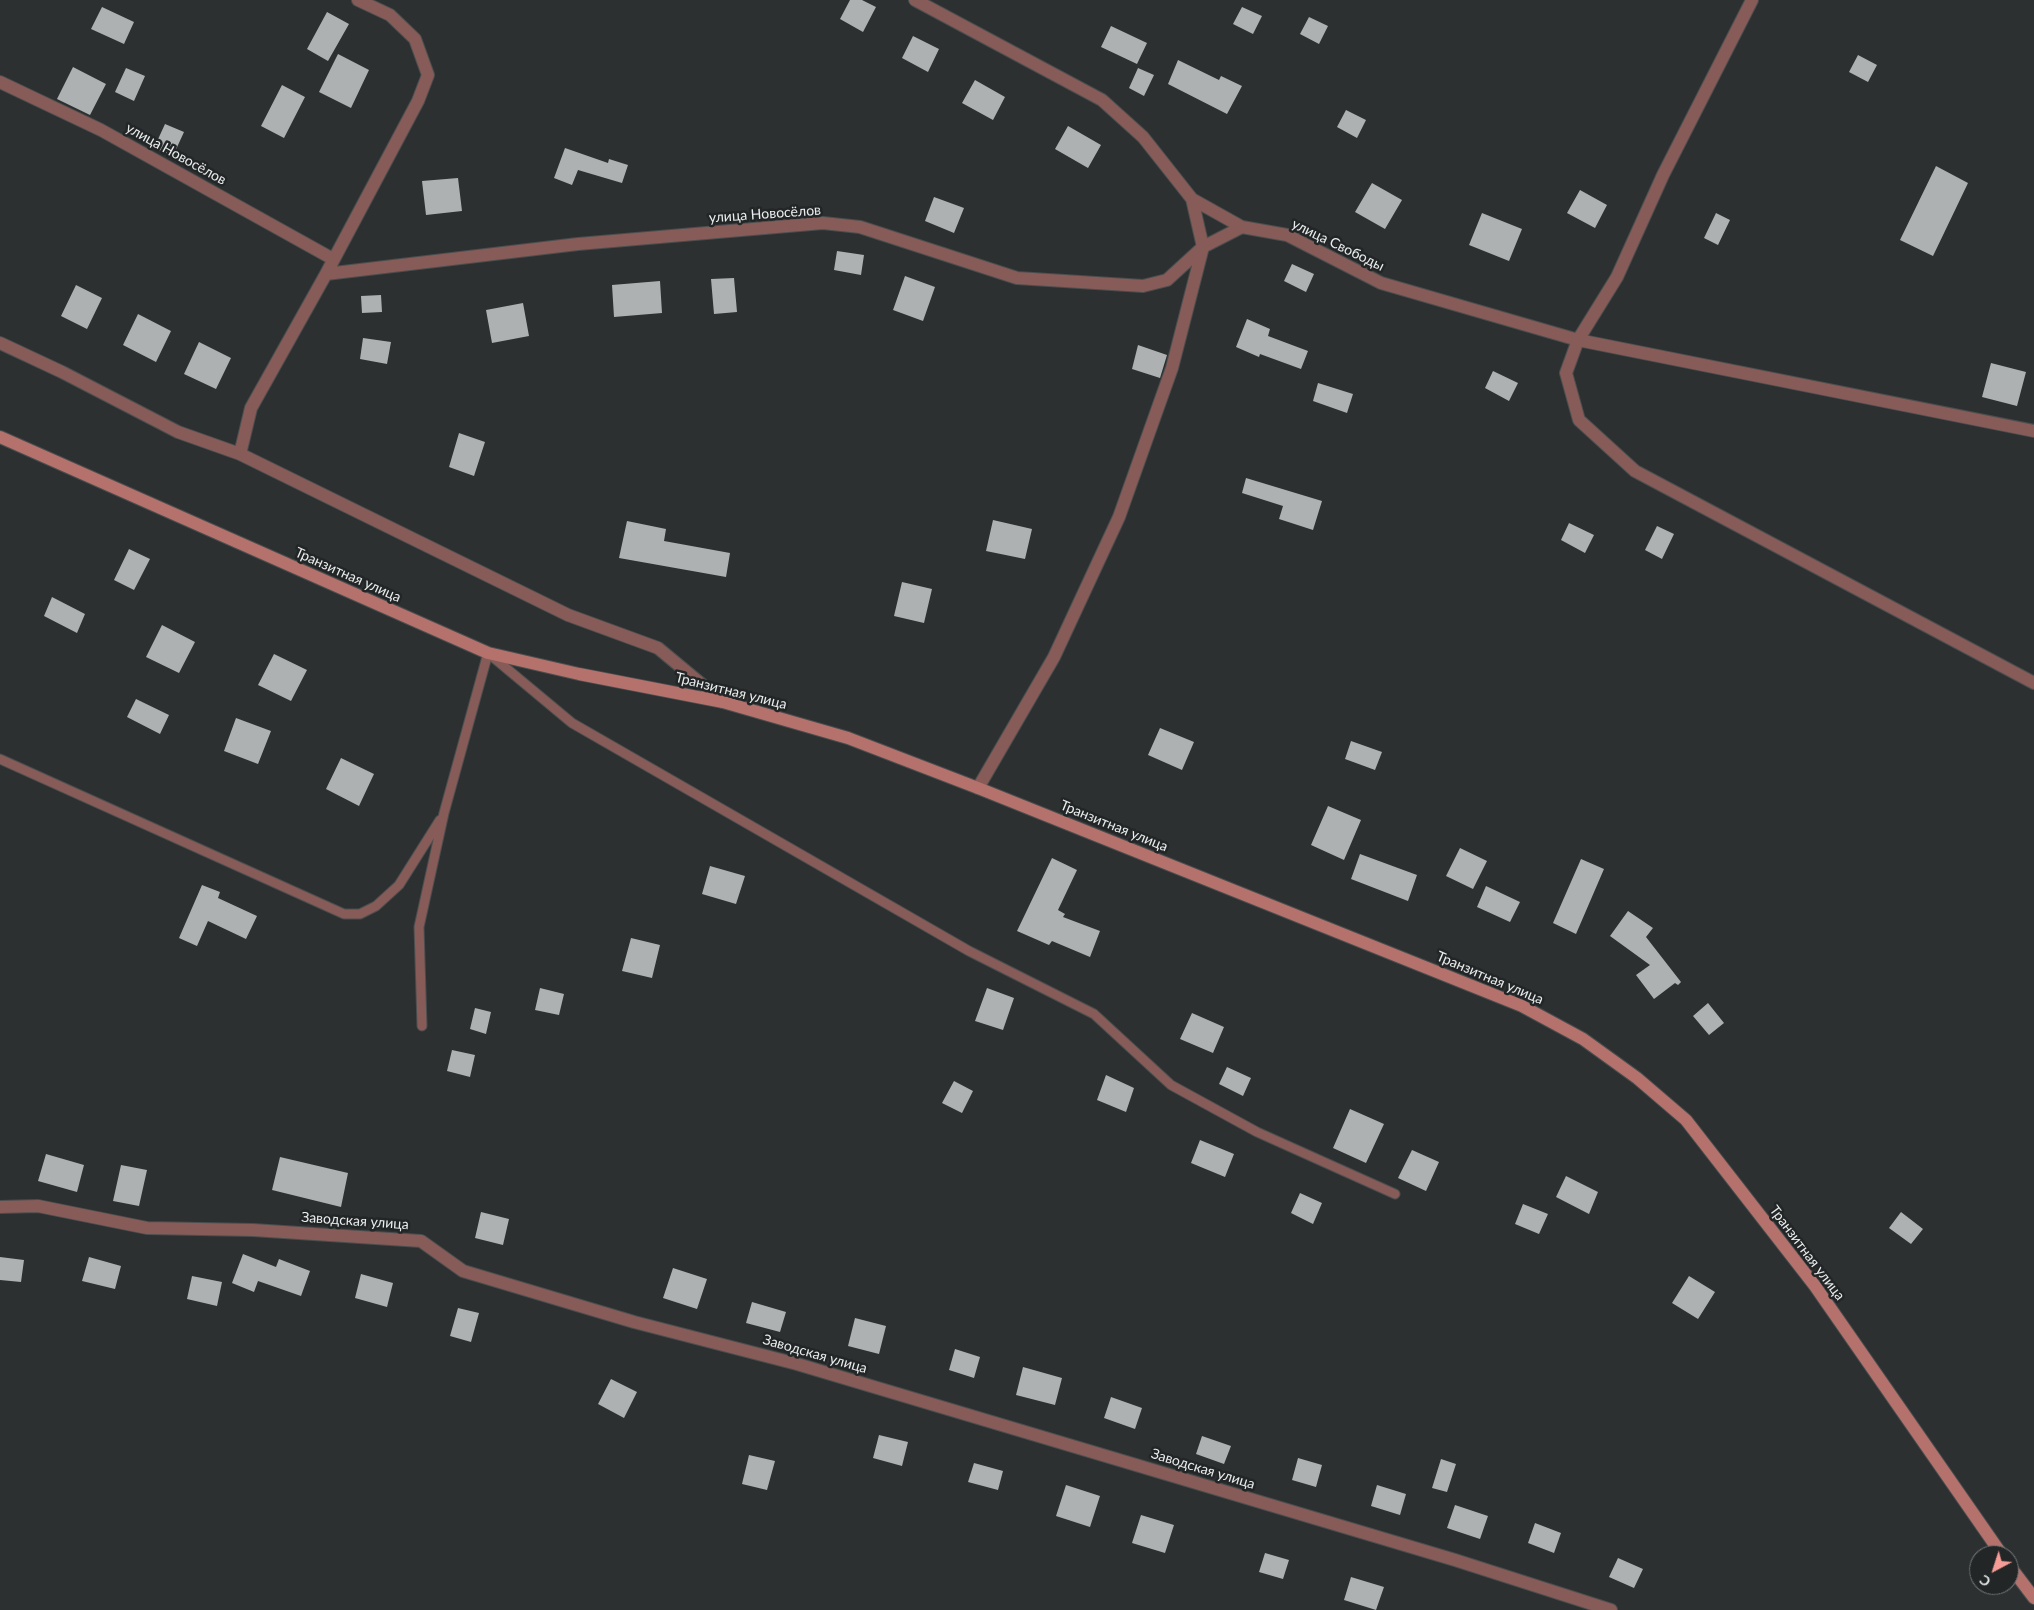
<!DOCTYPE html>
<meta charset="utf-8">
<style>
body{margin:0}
#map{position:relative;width:2034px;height:1610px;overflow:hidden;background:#2d3031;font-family:Lato,sans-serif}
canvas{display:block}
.north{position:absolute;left:1969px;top:1545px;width:50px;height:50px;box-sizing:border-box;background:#232627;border:1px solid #737676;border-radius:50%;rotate:220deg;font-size:14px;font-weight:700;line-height:20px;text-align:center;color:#eaeded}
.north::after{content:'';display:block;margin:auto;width:18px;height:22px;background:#f59c96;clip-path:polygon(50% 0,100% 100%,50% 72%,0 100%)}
</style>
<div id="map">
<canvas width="2034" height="1610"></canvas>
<div class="north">С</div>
</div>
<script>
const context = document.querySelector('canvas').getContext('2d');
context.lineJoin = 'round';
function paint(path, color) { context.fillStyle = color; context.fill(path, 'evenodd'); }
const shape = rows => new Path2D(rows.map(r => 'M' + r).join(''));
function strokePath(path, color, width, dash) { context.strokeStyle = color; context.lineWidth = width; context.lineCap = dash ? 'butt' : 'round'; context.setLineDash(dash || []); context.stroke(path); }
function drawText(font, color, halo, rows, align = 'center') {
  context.font = font + ' Lato,sans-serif'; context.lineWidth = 5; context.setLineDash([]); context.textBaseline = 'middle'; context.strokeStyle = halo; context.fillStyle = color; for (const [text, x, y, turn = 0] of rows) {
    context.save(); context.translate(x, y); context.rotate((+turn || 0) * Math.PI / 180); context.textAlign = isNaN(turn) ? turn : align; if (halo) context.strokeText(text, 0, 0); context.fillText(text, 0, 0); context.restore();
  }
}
paint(shape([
 [850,0,862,0,876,7,863,32,840,19],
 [102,7,134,22,124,44,91,29],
 [1242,7,1262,16,1253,34,1233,24],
 [327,12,349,24,328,61,307,49],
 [1309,17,1328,26,1319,44,1300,34],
 [1111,26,1147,43,1137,64,1101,47],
 [913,36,939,49,928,72,902,58],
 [338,54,369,70,351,108,319,92],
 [1858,55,1877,65,1868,82,1849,72],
 [1178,60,1219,80,1221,76,1242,86,1227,114,1168,84],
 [73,67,106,84,90,115,57,99],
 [126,68,145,76,134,101,115,92],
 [1138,68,1154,75,1144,96,1129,88],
 [975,80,1005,97,993,120,962,103],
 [282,85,305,97,284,138,261,126],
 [1346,110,1366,120,1357,138,1337,127],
 [165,124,184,132,173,156,154,148],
 [1068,126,1101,145,1088,168,1055,149],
 [565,148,608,163,609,159,628,165,622,183,578,170,572,185,554,178],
 [1936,166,1968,183,1933,256,1900,240],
 [458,178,462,211,426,215,422,181],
 [1372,183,1402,200,1385,229,1355,212],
 [1580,190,1607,205,1595,228,1567,213],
 [934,197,964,208,954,233,925,221],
 [1482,213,1522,229,1509,261,1469,245],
 [1716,213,1730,220,1718,245,1704,238],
 [837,251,864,255,861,275,834,270],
 [1292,264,1314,274,1306,292,1284,281],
 [905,276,935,287,923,321,893,310],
 [734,278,737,312,714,314,711,279],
 [660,281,662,313,614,317,612,285],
 [76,285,102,298,87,329,61,316],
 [381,295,382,312,362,313,361,296],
 [523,303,529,336,492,343,486,310],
 [138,314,171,331,156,362,123,345],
 [1247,319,1270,329,1268,336,1308,351,1301,369,1260,354,1259,357,1236,347],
 [363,338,391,342,387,364,360,359],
 [199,342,231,358,216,389,184,374],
 [1138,345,1167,355,1160,378,1132,369],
 [1991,363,2026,372,2017,406,1982,397],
 [1493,371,1518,383,1509,401,1485,388],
 [1318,383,1353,394,1347,413,1313,401],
 [459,433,485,442,474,476,449,467],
 [1246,478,1322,501,1313,530,1279,519,1283,506,1242,493],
 [993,520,1032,529,1025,559,986,551],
 [627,521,666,529,664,541,730,553,726,577,619,558],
 [1569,523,1594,535,1585,553,1561,540],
 [1657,526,1674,534,1662,559,1645,550],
 [129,549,150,559,134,590,114,580],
 [902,582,932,589,924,623,894,616],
 [52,597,85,614,77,633,44,616],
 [162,625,195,642,179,673,146,657],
 [274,654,307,670,291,701,258,685],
 [136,699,169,715,160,734,127,717],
 [236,718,271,731,258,764,224,751],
 [1160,728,1194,742,1182,770,1148,755],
 [1351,741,1382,752,1375,770,1345,759],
 [341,758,374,774,359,806,326,789],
 [1328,806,1361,820,1344,860,1311,845],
 [1460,848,1487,861,1473,889,1446,876],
 [1360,854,1417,875,1408,901,1351,879],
 [1052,858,1077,870,1058,910,1065,914,1063,917,1100,931,1090,957,1052,941,1049,945,1017,931],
 [1581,859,1604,869,1576,934,1553,923],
 [710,866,745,876,736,904,702,894],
 [202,885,220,892,218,898,257,916,246,939,208,921,197,946,179,938],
 [1486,886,1520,902,1510,922,1477,907],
 [1628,911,1653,928,1646,937,1681,982,1678,985,1675,983,1654,999,1636,975,1650,965,1610,936],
 [631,938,660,945,652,978,622,971],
 [540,988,564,994,559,1015,535,1010],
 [987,988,1014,998,1003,1030,975,1021],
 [1708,1003,1724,1023,1709,1035,1693,1016],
 [475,1008,491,1012,486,1034,470,1029],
 [1192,1013,1224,1027,1213,1053,1180,1039],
 [452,1050,475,1055,470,1077,447,1071],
 [1227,1067,1251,1078,1243,1096,1219,1084],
 [1106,1075,1134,1088,1126,1112,1097,1100],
 [954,1081,973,1091,962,1113,942,1103],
 [1350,1109,1384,1124,1366,1163,1333,1148],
 [1200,1140,1234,1154,1225,1177,1191,1163],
 [1412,1150,1439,1162,1426,1191,1398,1178],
 [46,1154,84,1165,77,1192,38,1181],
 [280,1157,348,1173,341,1207,272,1190],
 [121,1165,147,1170,139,1206,113,1201],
 [1566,1176,1598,1192,1589,1214,1556,1197],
 [1300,1193,1322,1203,1313,1224,1291,1213],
 [1523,1204,1548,1214,1539,1234,1515,1224],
 [481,1212,509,1219,503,1245,475,1238],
 [1901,1212,1923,1229,1911,1244,1889,1228],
 [243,1254,276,1267,279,1259,310,1271,301,1296,258,1281,254,1292,232,1283],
 [0,1257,24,1260,21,1282,0,1280],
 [89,1257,121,1266,115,1289,82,1281],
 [673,1268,707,1279,697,1309,663,1298],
 [361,1274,393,1283,387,1307,355,1298],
 [192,1276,222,1282,217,1306,187,1299],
 [1689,1276,1715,1292,1698,1319,1672,1303],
 [752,1302,786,1312,780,1332,746,1323],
 [458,1308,479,1313,471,1342,450,1336],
 [855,1318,886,1326,879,1354,848,1346],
 [955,1349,980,1357,974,1378,949,1370],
 [1023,1367,1062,1378,1055,1405,1016,1395],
 [611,1379,637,1392,624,1418,598,1404],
 [1111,1397,1142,1408,1135,1429,1104,1418],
 [879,1435,908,1442,902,1466,873,1458],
 [1202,1436,1231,1446,1224,1464,1196,1454],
 [749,1455,775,1461,767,1490,742,1484],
 [1298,1458,1322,1465,1316,1487,1292,1480],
 [1441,1459,1456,1464,1447,1492,1432,1488],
 [974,1463,1003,1471,998,1490,968,1482],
 [1066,1485,1100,1496,1090,1527,1056,1516],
 [1377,1485,1406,1494,1400,1515,1371,1506],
 [1455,1505,1488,1516,1480,1539,1447,1528],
 [1141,1515,1174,1525,1165,1553,1132,1543],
 [1535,1523,1561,1533,1554,1553,1528,1543],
 [1265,1553,1289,1560,1283,1579,1259,1572],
 [1618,1558,1643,1569,1634,1588,1609,1577],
 [1351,1577,1384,1587,1376,1610,1344,1600]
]), '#adb1b2');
const service = shape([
 [0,759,344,914,360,914,376,906,399,885,440,820],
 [422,1026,419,927,444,813,488,653,572,723,969,951,1094,1014,1171,1085,1257,1132,1395,1194]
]);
const minor = shape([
 [915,0,1102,100,1143,137,1192,199,1242,227,1287,235,1381,283,1578,340,1617,277,1663,175,1752,0],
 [0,82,101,130,333,259],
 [326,274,578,244,823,223,860,227,1017,278,1143,286,1167,280,1203,247,1242,227],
 [0,343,62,372,178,432,240,454,568,615,658,648,723,702],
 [2034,431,1578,340,1566,373,1579,420,1635,471,2034,683],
 [240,454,251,408,326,274,418,101,428,75,415,39,390,15,358,0],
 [978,788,1054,657,1119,517,1172,368,1203,247,1192,199],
 [0,1207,38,1206,147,1228,253,1230,421,1241,463,1271,634,1322,797,1364,1455,1560,1611,1610]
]);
const secondary = shape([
 [0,437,488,653,579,674,723,702,848,738,978,788,1522,1006,1583,1039,1637,1078,1686,1120,1815,1286,2002,1555],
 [2009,1565,2034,1598]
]);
strokePath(service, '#4b4e4f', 11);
strokePath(minor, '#4b4e4f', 14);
strokePath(secondary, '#4b4e4f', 14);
strokePath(service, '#865b58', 9);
strokePath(minor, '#865b58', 12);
strokePath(secondary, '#b5726d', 12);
drawText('14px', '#eaeded', '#232627', [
 ["улица Новосёлов",176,154,29],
 ["улица Новосёлов",765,214,-4],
 ["улица Свободы",1338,245,26],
 ["Транзитная улица",348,575,24],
 ["Транзитная улица",731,691,14],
 ["Транзитная улица",1114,826,22],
 ["Транзитная улица",1490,978,23],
 ["Заводская улица",355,1221,4],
 ["Транзитная улица",1807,1253,53],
 ["Заводская улица",815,1354,16],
 ["Заводская улица",1203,1469,17]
]);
</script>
